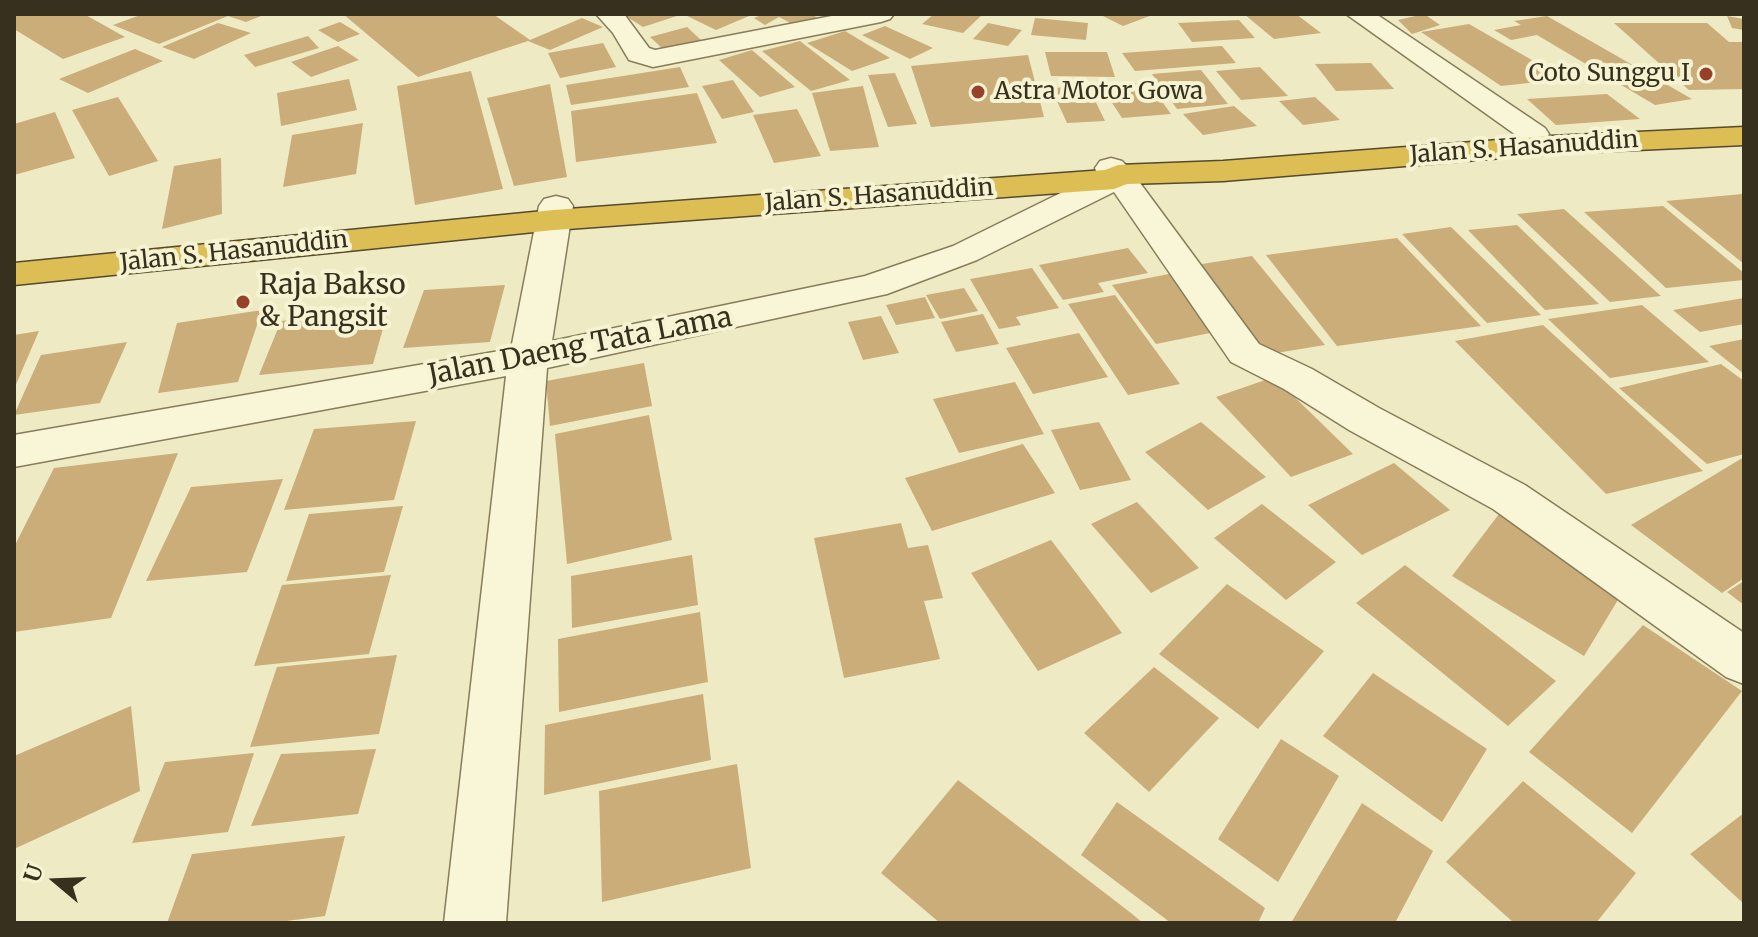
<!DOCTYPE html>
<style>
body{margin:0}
#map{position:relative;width:1758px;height:937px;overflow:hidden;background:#eeeac3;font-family:Merriweather,serif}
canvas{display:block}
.frame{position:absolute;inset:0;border:16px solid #37301e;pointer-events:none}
.north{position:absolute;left:16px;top:841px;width:80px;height:80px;-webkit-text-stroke:6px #f5f3d2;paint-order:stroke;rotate:289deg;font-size:22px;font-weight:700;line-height:32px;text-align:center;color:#37301e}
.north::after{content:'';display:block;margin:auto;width:28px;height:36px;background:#37301e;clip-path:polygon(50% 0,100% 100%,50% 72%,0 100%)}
</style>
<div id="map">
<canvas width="1758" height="937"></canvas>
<div class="frame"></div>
<div class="north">U</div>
</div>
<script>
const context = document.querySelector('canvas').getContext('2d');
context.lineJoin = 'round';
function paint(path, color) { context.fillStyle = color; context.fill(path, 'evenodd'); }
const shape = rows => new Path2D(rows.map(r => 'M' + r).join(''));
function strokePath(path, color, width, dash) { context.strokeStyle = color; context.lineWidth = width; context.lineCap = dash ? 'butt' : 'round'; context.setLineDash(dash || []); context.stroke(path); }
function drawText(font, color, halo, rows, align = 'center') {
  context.font = font + ' Merriweather,serif'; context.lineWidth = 8; context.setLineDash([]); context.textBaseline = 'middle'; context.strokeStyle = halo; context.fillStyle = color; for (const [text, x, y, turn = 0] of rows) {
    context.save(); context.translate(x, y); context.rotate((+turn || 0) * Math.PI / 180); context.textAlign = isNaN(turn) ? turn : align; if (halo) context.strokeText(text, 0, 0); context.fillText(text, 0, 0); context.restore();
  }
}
paint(shape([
 [14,14,84,14,125,37,63,59,14,29],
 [143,14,266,14,246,22,228,16,159,44,113,25],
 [343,14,493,14,530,40,582,18,603,27,550,50,528,41,418,77],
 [628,14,680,14,680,15,643,27,624,15],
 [683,14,754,14,716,30],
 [764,14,811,14,821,20,796,26,779,17,765,25,754,18],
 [934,14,983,14,963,33,922,24],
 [1099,14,1155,14,1123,26],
 [1244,14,1296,14,1321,33,1274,39],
 [1424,14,1440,25,1412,34,1398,20],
 [1547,16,1692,99,1655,105,1537,35,1511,40,1494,30,1521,25,1514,21],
 [1727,16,1744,19,1744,30,1732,28],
 [1035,18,1088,23,1086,40,1031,35],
 [1239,20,1255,38,1192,42,1178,23],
 [340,22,360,34,338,42,318,30],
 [218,23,251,33,194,59,162,47],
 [988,23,1022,30,1008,46,973,39],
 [1614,23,1707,23,1729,42,1744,42,1744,89,1689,90],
 [1469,24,1565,79,1501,86,1421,32],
 [885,26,933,48,910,59,862,35],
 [687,27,701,40,664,50,650,37],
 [845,31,890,58,852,71,807,43],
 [308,36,319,48,255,67,244,55],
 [800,41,850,80,811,91,762,51],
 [603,43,616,67,560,78,548,53],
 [338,46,359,60,311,77,291,62],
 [1222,46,1236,63,1135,71,1122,53],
 [135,49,163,61,88,93,59,79],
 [752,50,795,87,760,97,719,60],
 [1045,52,1107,52,1115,77,1051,76],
 [1028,55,1044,117,931,127,911,66],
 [1371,63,1394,89,1336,91,1315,64],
 [680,67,689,87,571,105,566,85],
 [1260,67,1288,96,1241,100,1216,71],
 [1201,70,1228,104,1177,109,1152,74],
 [471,71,503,189,415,205,397,86],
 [895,73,917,124,888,127,868,75],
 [349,79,357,110,281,126,277,93],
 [733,80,754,112,722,119,702,86],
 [1148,82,1171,114,1122,118,1101,86],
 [550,84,567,177,514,186,487,98],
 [863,86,879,147,830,151,812,93],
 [1088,86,1105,121,1067,123,1051,88],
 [697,93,717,143,576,162,571,111],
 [1607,94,1640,119,1556,125,1527,99],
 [118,97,158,161,109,176,72,110],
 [1315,97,1340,120,1303,125,1279,101],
 [1234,106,1257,126,1203,135,1183,114],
 [797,109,821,156,774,163,753,115],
 [55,112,75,158,14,175,14,124],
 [363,123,356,174,283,187,292,135],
 [221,158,222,214,162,229,174,166],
 [1743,194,1744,264,1666,201],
 [1663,206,1744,273,1744,280,1666,288,1584,212],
 [1564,209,1661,296,1610,302,1517,214],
 [1517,225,1599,304,1545,310,1468,230],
 [1451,227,1541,315,1487,323,1402,234],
 [1397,238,1481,326,1337,346,1266,255],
 [1128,248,1148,273,1098,283,1104,292,1063,300,1039,265],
 [1252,256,1325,345,1264,355,1196,265],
 [1032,268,1059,308,1016,317,1021,325,999,329,970,279],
 [1169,274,1215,332,1156,344,1112,285],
 [505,285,490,342,403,348,424,290],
 [964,288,978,311,940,319,926,295],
 [1115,295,1180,384,1128,395,1068,304],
 [925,297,935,318,896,325,886,305],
 [1744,298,1744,324,1700,332,1673,310],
 [1642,305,1709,362,1610,378,1548,319],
 [262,310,238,382,158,393,177,323],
 [388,311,373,364,259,375,281,321],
 [983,314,999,344,956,352,941,322],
 [881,316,899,353,863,360,848,322],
 [1543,325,1703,471,1606,494,1455,341],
 [39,331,14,389,14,335],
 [1079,333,1108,377,1033,394,1006,348],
 [1744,339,1744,374,1709,346],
 [127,342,100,403,14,415,41,355],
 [644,363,652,406,550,426,546,381],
 [1721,364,1744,381,1744,454,1707,464,1619,388],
 [1274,377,1353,454,1291,477,1216,397],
 [1015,382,1044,434,959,453,933,399],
 [649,415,672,540,567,564,555,434],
 [416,421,394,500,284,510,314,429],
 [1099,422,1131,480,1080,490,1051,430],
 [1201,422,1266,477,1208,510,1145,452],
 [1023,444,1055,493,932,531,905,478],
 [178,453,111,618,14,632,14,547,54,468],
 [1744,457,1744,578,1722,593,1631,525],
 [1394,463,1450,510,1362,555,1308,505],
 [283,479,247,572,146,581,191,487],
 [1137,502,1199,568,1151,593,1091,524],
 [1262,504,1336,562,1286,600,1214,538],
 [403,506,384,572,286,581,309,514],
 [1499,514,1627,585,1584,656,1452,576],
 [901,523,908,548,928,545,943,598,924,601,940,659,844,678,814,538],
 [1051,540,1122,633,1038,671,971,573],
 [692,555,698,605,572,628,571,576],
 [1405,565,1556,681,1508,726,1356,603],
 [391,575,369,654,254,666,282,585],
 [1744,581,1744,605,1727,592],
 [1227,584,1324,651,1258,729,1159,654],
 [700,612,708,682,559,712,558,639],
 [1643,625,1742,691,1632,833,1529,752],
 [397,655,379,734,250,747,277,667],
 [1154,667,1219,718,1149,792,1084,733],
 [1373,673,1487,749,1442,822,1323,736],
 [703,694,711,760,544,795,545,725],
 [131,706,140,791,14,849,14,756],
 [1281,739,1339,776,1278,882,1218,839],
 [376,749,358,814,251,826,281,754],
 [254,753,228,832,132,843,165,762],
 [737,764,751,868,602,902,599,791],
 [958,780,1131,913,1143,923,940,923,881,873],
 [1523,781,1636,873,1596,923,1514,923,1446,862],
 [1117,802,1265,908,1258,923,1171,923,1081,855],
 [1362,803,1433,851,1395,923,1291,923],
 [1744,813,1744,904,1690,854],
 [345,836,325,916,271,923,167,923,192,854]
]), '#cbad79');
const minor = shape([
 [596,14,624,14,649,48,655,50,842,14,894,14,890,19,881,22,653,67,629,60,613,33,596,14],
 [1346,14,1376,14,1545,128,1549,134,1545,140,1534,143,1523,140,1346,14],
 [1111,158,1122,161,1129,168,1259,344,1312,369,1379,408,1525,485,1744,633,1744,684,1726,677,1493,509,1349,430,1284,389,1231,362,1114,192,977,260,887,294,547,368,506,923,444,923,506,376,14,467,14,435,511,349,539,206,544,199,556,196,568,199,573,206,552,341,865,276,953,246,1097,175,1095,168,1100,161,1111,158]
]);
const highway = shape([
 [1744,127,1744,145,1551,154,1223,181,1127,184,1114,189,554,230,14,285,14,263,554,210,1105,170,1118,165,1223,161,1551,136,1744,127]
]);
strokePath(minor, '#887c5a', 3);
strokePath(highway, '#55492e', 3);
paint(minor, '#f8f6d6');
paint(highway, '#dcbe54');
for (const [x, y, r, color] of [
 [1706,74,8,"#96412a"],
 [978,92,8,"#96412a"],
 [243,302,8,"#96412a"]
]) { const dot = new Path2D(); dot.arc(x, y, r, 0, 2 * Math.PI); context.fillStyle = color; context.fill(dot); strokePath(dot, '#f5f3d2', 3); }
drawText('24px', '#37301e', '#f5f3d2', [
 ["Coto Sunggu I",1690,74],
 ["Astra Motor Gowa",994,92,"left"]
], 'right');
drawText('24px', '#37301e', '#f5f3d2', [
 ["Jalan S. Hasanuddin",1524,148,-4],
 ["Jalan S. Hasanuddin",879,196,-4],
 ["Jalan S. Hasanuddin",234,252,-6]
]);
drawText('28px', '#37301e', '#f5f3d2', [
 ["Raja Bakso",259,286],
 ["& Pangsit",259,318]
], 'left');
drawText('28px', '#37301e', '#f5f3d2', [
 ["Jalan Daeng Tata Lama",580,347,-11]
]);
</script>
